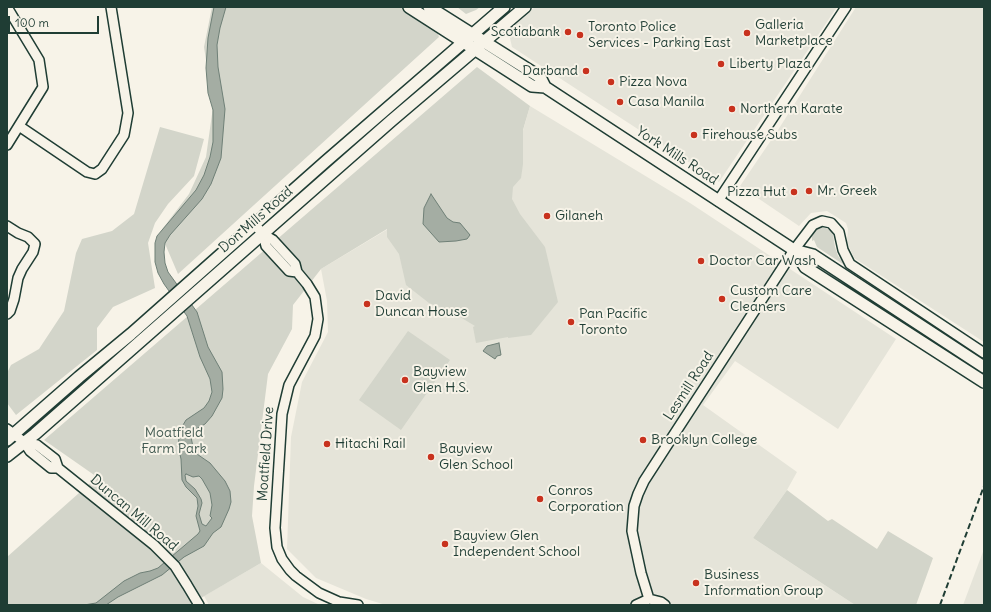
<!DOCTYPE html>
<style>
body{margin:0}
#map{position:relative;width:991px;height:612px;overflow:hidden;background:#f7f3e8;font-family:Delius,sans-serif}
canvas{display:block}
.frame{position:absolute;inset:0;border:8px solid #1f3d34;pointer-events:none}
.scale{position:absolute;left:8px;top:16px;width:91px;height:18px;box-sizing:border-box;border:2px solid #1f3d34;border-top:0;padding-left:5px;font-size:12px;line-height:14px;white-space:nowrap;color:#1f3d34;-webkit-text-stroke:3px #f7f3e8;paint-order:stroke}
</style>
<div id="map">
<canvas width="991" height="612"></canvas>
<div class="frame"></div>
<div class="scale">100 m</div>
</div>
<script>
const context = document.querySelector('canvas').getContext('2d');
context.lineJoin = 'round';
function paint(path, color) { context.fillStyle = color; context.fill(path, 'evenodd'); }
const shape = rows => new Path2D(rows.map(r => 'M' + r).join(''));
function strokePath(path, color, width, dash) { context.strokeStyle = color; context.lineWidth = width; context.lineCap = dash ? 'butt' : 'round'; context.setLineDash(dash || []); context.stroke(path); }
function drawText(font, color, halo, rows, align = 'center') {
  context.font = font + ' Delius,sans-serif'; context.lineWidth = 4; context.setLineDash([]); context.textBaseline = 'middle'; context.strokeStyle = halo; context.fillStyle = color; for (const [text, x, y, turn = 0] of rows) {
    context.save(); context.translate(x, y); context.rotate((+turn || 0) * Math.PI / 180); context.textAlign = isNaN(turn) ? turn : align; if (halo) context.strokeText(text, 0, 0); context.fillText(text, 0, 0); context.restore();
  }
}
paint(shape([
 [535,7,837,7,719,182,512,47,508,29],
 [856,7,984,7,984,342,854,258,847,242,848,229,846,223,827,211,811,213,799,226,740,186,778,130],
 [530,106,690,203,896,339,838,429,735,361,703,405,797,472,787,490,753,538,855,605,386,605,366,599,316,578,287,549,291,437,302,382,328,332,327,301,321,269,388,229,505,194],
 [984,549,984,605,963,605],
 [261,563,303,597,320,605,209,605,204,596]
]), '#e5e4d9');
paint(shape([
 [212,7,428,7,439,37,178,274,160,232,189,194,206,157,213,107,204,47],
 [457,7,480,7,476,10,466,14],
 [477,67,530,106,523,130,523,164,521,178,513,187,512,199,520,214,545,247,558,302,531,335,508,338,508,337,476,343,473,327,475,326,455,314,429,303,406,285,399,254,387,237,387,229,321,269,293,305,292,329,268,374,254,486,252,516,261,563,189,605,7,605,7,557,97,477,44,440],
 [160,127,204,139,194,176,168,204,155,223,148,243,155,288,113,307,97,328,97,350,16,415,7,403,7,373,11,365,39,349,64,311,76,253,82,239,112,231,134,214],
 [820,227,824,227,831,231,833,235,835,247,838,256,846,265,867,280,817,247,814,240,812,241,812,236,816,229],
 [408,331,450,360,401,430,359,400],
 [787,490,828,521,832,519,877,549,888,531,933,558,916,605,855,605,753,538]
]), '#d3d5ca');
const water = shape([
 [214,7,226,7,220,28,217,45,218,67,225,109,221,158,211,184,202,199,170,235,165,243,164,252,165,263,168,272,197,312,208,347,222,372,223,389,222,398,212,416,205,424,196,429,191,437,194,452,210,463,225,481,230,491,231,502,229,509,221,527,213,533,204,546,184,557,162,575,118,597,106,605,84,605,96,603,124,581,140,573,150,571,158,568,198,534,200,531,196,516,198,506,197,498,186,487,182,480,181,459,178,446,180,430,186,420,204,408,209,401,212,392,210,379,200,357,187,316,164,284,158,273,155,262,155,243,157,236,196,190,204,175,210,157,213,142,213,110,208,93,206,68,208,38,214,7],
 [186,474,193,477,199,476,202,479,210,493,212,505,210,516,212,518,206,526,202,524,199,514,202,503,201,499,195,489,186,481,185,475,186,474],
 [431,194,447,218,453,222,460,223,470,235,467,239,456,241,439,242,423,224,424,208,431,194],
 [499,343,501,355,497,356,495,359,483,351,487,346,499,343]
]);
paint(water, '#a4ada3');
strokePath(water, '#6f8077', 1);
const minor = shape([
 [7,7,39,60,43,87,7,145],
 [19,126,87,172,95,174,102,169,124,135,128,113,111,7],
 [718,201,846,7],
 [255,225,263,234,273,240,295,264,297,272,307,284,315,297,318,319,315,336,289,385,282,414,275,528,277,547,282,559,290,570,296,576,319,593,339,602,358,605],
 [7,226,18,233,28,237,35,244,33,252,22,269,18,278,14,299,10,311,7,314],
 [263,234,266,246,289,271,297,272],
 [7,429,24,442,30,451,51,468,58,468],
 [24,442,37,445,55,459,58,468,154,545,175,566,187,585,199,605],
 [649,599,641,573,632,531,634,506,638,494,644,481,675,433,794,250,813,225,822,221,831,223,839,232,843,250,850,264,984,353],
 [649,599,661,602,665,605],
 [636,605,649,599]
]);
const major = shape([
 [409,7,532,86,545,87,794,250,813,255,984,367],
 [429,7,540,77,545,87],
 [794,250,805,267,984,382],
 [7,440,79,377,131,334,325,162,504,7],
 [7,456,35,434,391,121,525,7]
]);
strokePath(minor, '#1f3d34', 12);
strokePath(major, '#1f3d34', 14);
strokePath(minor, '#f7f3e8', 9);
strokePath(major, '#f7f3e8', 11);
strokePath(shape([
 [940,605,984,486]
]), '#1f3d34', 2, [6, 3]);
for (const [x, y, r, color] of [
 [568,32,4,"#c8321e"],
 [747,33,4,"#c8321e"],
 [580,35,4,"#c8321e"],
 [721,64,4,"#c8321e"],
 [586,71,4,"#c8321e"],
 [611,82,4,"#c8321e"],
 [620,102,4,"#c8321e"],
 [732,109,4,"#c8321e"],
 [694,135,4,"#c8321e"],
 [809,191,4,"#c8321e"],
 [794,192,4,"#c8321e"],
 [547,216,4,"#c8321e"],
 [701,261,4,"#c8321e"],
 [722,299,4,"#c8321e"],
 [367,304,4,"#c8321e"],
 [571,322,4,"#c8321e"],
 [405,380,4,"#c8321e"],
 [643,440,4,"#c8321e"],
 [327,444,4,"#c8321e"],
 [431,457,4,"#c8321e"],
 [540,499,4,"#c8321e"],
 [445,544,4,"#c8321e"],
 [696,583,4,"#c8321e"]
]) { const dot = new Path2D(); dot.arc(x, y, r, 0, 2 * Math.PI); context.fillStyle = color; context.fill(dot); strokePath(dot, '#f7f3e8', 1.5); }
drawText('14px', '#1f3d34', '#f7f3e8', [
 ["Galleria",755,25],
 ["Marketplace",755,41],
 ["Toronto Police",588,27],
 ["Services - Parking East",588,43],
 ["Scotiabank",560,32,"right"],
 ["Liberty Plaza",729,64],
 ["Darband",578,71,"right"],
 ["Pizza Nova",619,82],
 ["Casa Manila",628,102],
 ["Northern Karate",740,109],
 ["Firehouse Subs",702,135],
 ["Mr. Greek",817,191],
 ["Pizza Hut",786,192,"right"],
 ["Gilaneh",555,216],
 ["Doctor Car Wash",709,261],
 ["Custom Care",730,291],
 ["Cleaners",730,307],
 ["David",375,296],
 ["Duncan House",375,312],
 ["Pan Pacific",579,314],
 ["Toronto",579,330],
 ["Bayview",413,372],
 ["Glen H.S.",413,388],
 ["Brooklyn College",651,440],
 ["Hitachi Rail",335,444],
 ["Bayview",439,449],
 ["Glen School",439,465],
 ["Conros",548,491],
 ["Corporation",548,507],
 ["Bayview Glen",453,536],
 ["Independent School",453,552],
 ["Business",704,575],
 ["Information Group",704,591]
], 'left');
drawText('14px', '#1f3d34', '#f7f3e8', [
 ["York Mills Road",677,156,33],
 ["Don Mills Road",256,220,-41],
 ["Lesmill Road",689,386,-57],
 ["Moatfield Drive",266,454,-86],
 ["Duncan Mill Road",134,513,40]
]);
drawText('14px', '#435b52', '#f7f3e8', [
 ["Moatfield",174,433],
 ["Farm Park",174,449]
]);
</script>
